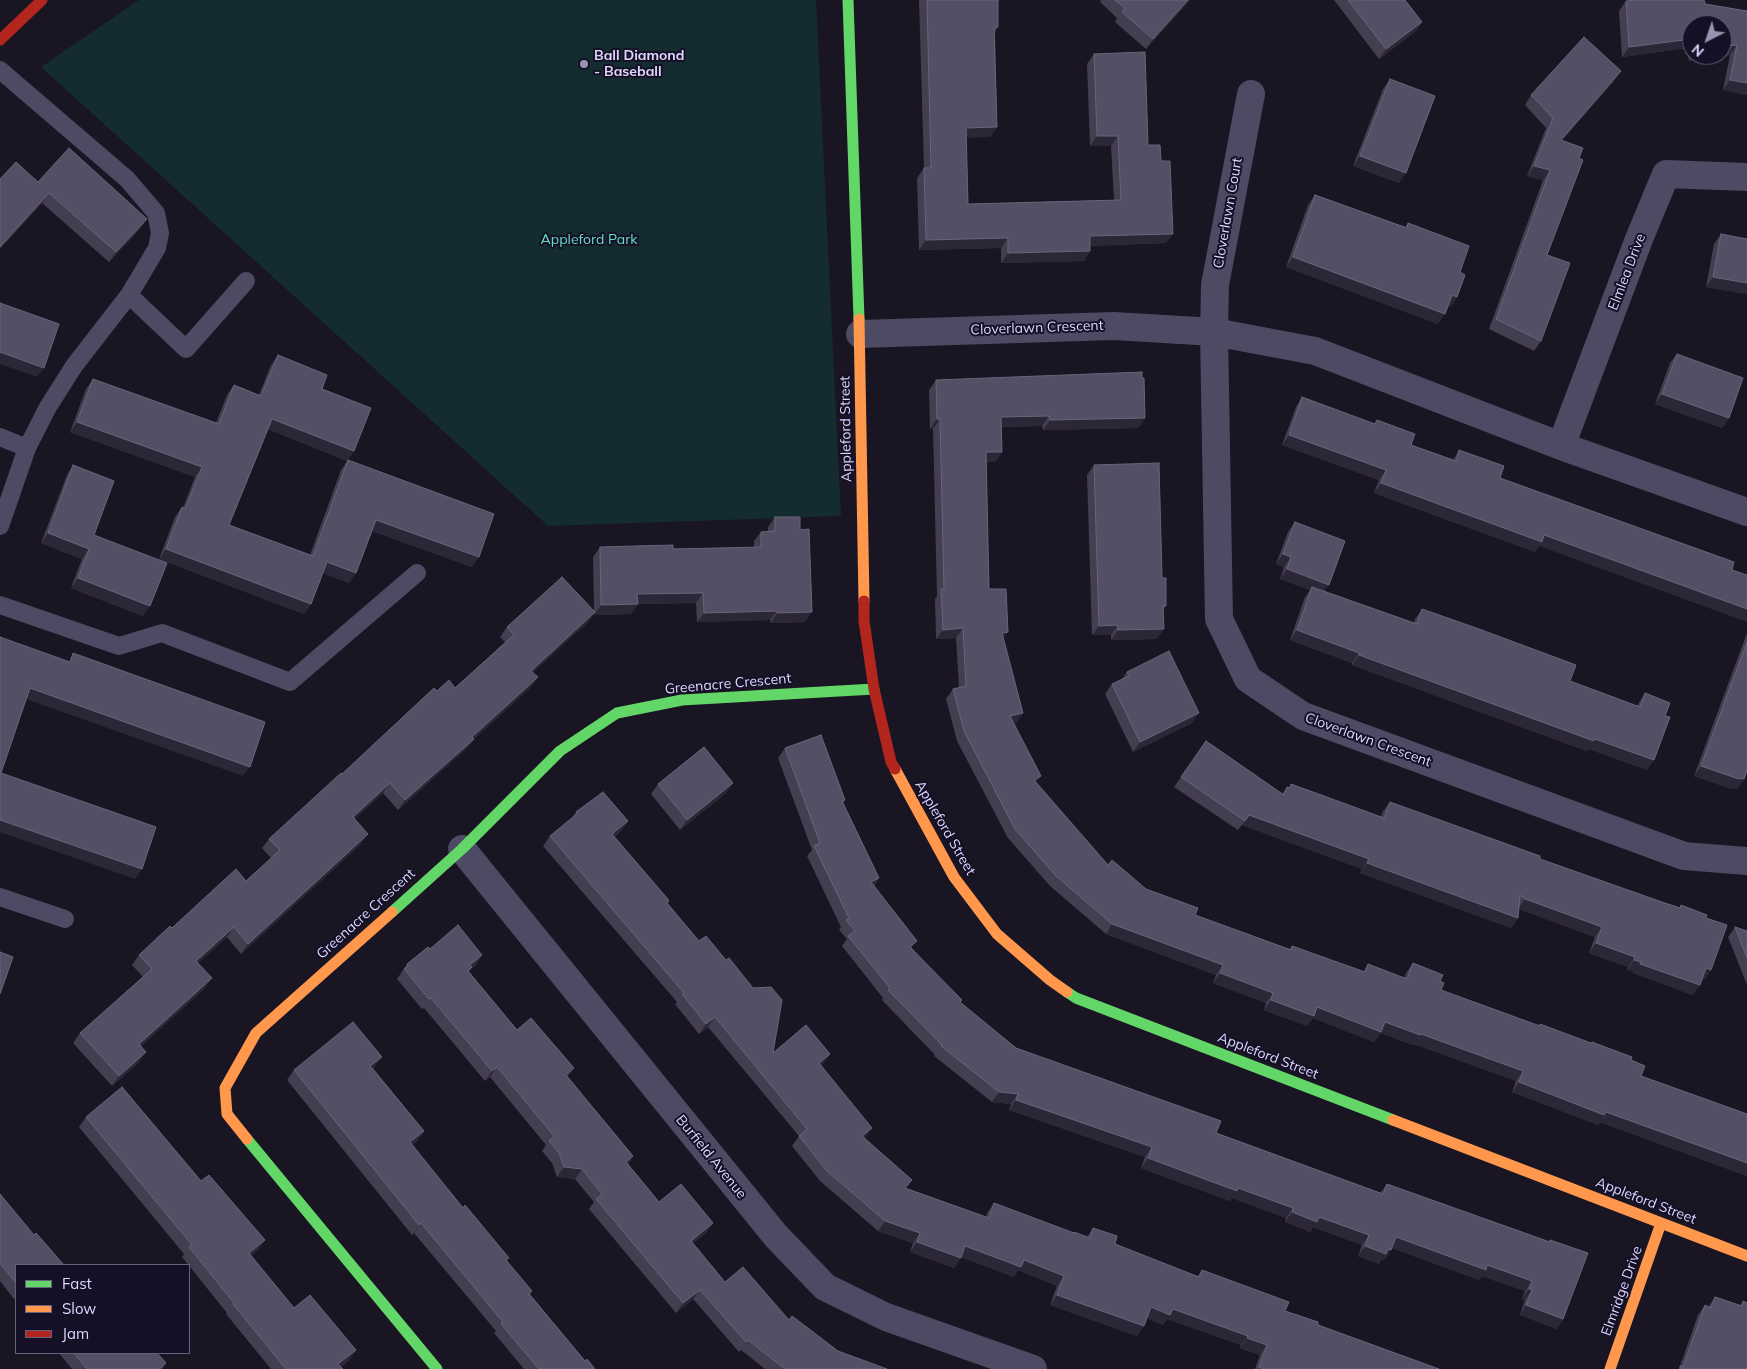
<!DOCTYPE html>
<style>
body{margin:0}
#map{position:relative;width:1747px;height:1369px;overflow:hidden;background:#191522;font-family:Mulish,sans-serif}
canvas{display:block}
.legend{position:absolute;left:15px;top:1264px;width:175px;height:90px;box-sizing:border-box;background:#161027;border:1px solid #66607d;margin:0;padding:6px 9px;list-style:none;font-size:15px;color:#ded7ff}
.legend li{display:flex;align-items:center;gap:10px;height:25px}
.legend b{width:25px;border:1px solid #66607d}
.north{position:absolute;left:1682px;top:15px;width:50px;height:50px;box-sizing:border-box;background:#161027;border:1px solid #66607d;border-radius:50%;rotate:221deg;font-size:14px;font-weight:700;line-height:20px;text-align:center;color:#ded7ff}
.north::after{content:'';display:block;margin:auto;width:18px;height:22px;background:#9993b2;clip-path:polygon(50% 0,100% 100%,50% 72%,0 100%)}
</style>
<div id="map">
<canvas width="1747" height="1369"></canvas>
<ul class="legend">
<li><b style="height:6px;background:#63d668"></b>Fast</li>
<li><b style="height:6px;background:#ff974d"></b>Slow</li>
<li><b style="height:6px;background:#b3261e"></b>Jam</li>
</ul>
<div class="north">N</div>
</div>
<script>
const context = document.querySelector('canvas').getContext('2d');
context.lineJoin = 'round';
function paint(path, color) { context.fillStyle = color; context.fill(path, 'evenodd'); }
const shape = rows => new Path2D(rows.map(r => 'M' + r).join(''));
function strokePath(path, color, width, dash) { context.strokeStyle = color; context.lineWidth = width; context.lineCap = dash ? 'butt' : 'round'; context.setLineDash(dash || []); context.stroke(path); }
function drawText(font, color, halo, rows, align = 'center') {
  context.font = font + ' Mulish,sans-serif'; context.lineWidth = 4; context.setLineDash([]); context.textBaseline = 'middle'; context.strokeStyle = halo; context.fillStyle = color; for (const [text, x, y, turn = 0] of rows) {
    context.save(); context.translate(x, y); context.rotate((+turn || 0) * Math.PI / 180); context.textAlign = isNaN(turn) ? turn : align; if (halo) context.strokeText(text, 0, 0); context.fillText(text, 0, 0); context.restore();
  }
}
paint(shape([
 [139,0,816,0,841,516,548,526,41,67]
]), '#142c2f');
strokePath(shape([
 [0,70,127,179,156,213,160,233,157,248,129,295,74,366,48,407,27,448,0,526],
 [129,295,186,349,246,281],
 [0,437,27,448],
 [0,605,119,646,162,633,290,682,417,573],
 [0,897,65,919]
]), '#4d4a63', 18);
strokePath(shape([
 [1251,94,1215,285,1214,332,1219,619,1248,679,1303,716,1684,856,1747,861],
 [860,334,1114,326,1214,332,1315,351,1561,446,1747,512],
 [1561,446,1639,239,1666,174,1747,177],
 [462,849,776,1236,825,1287,886,1317,1033,1369]
]), '#4d4a63', 28);
strokePath(shape([
 [848,0,859,319],
 [392,912,462,849,560,751,617,713,682,700,874,689],
 [1067,992,1076,998,1393,1120],
 [247,1139,437,1369]
]), '#63d668', 11);
strokePath(shape([
 [859,319,864,601],
 [895,769,954,877,997,934,1050,980,1067,992],
 [1393,1120,1747,1256],
 [247,1139,227,1114,225,1088,256,1033,392,912],
 [1610,1369,1661,1223]
]), '#ff974d', 11);
strokePath(shape([
 [0,40,42,0],
 [864,601,864,621,874,689,891,762,895,769]
]), '#b3261e', 11);
paint(shape([
 [919,0,998,0,998,27,995,32,997,127,990,137,966,137,968,204,1114,200,1111,146,1090,146,1087,64,1094,54,1148,145,1161,161,1166,243,1090,246,1090,251,1084,261,1001,263,1001,248,919,250,917,178,924,168],
 [1101,0,1190,0,1146,49,1115,22,1117,18,1100,2],
 [1334,0,1405,0,1422,22,1415,32,1379,59],
 [1626,1,1705,4,1747,11,1747,95,1723,90,1730,55,1689,61,1687,48,1622,57,1619,11],
 [1692,25,1722,55,1692,55],
 [1390,79,1399,183,1353,166,1383,89],
 [1614,81,1562,140,1579,158,1547,255,1541,341,1534,351,1489,329,1543,180,1527,176,1546,128,1525,105,1531,95],
 [0,179,38,182,140,229,109,262,42,203,0,249],
 [1315,195,1405,227,1408,223,1460,272,1457,297,1450,307,1448,306,1438,324,1286,267,1308,205],
 [1721,234,1747,239,1747,294,1706,287,1714,244],
 [1677,354,1729,418,1722,428,1655,404,1670,363],
 [278,355,322,389,354,451,347,461,268,429,229,525,310,555,341,470,348,460,472,567,372,531,349,583,323,573,311,604,304,614,159,559,175,517,182,507,183,508,195,477,70,432,86,389,93,379,216,423,227,395,234,385,259,395,271,365],
 [936,380,1145,418,1138,428,1043,430,1042,426,1001,427,1002,452,995,462,986,462,989,589,1008,632,1003,638,1023,713,1016,723,1013,723,1041,776,1036,782,1108,865,1146,889,1195,915,1290,949,1292,946,1363,972,1368,964,1404,978,1406,973,1413,963,1440,981,1441,990,1539,1026,1540,1024,1631,1060,1641,1076,1747,1114,1747,1176,1600,1122,1598,1125,1512,1092,1516,1081,1414,1044,1413,1045,1381,1033,1374,1042,1313,1018,1307,1026,1264,1010,1266,1003,1213,983,1216,975,1106,934,1050,886,1008,838,957,741,946,699,953,689,959,688,956,638,936,639,935,599,937,596,933,429,930,429,929,390],
 [1302,397,1374,424,1377,420,1411,445,1453,460,1459,450,1500,478,1539,546,1535,552,1374,493,1379,480,1282,445,1296,407],
 [73,465,94,535,143,616,71,588,82,559,41,543,67,475],
 [1094,465,1162,578,1166,606,1163,610,1157,639,1111,640,1111,635,1092,635,1087,475],
 [775,517,805,622,771,623,770,620,697,622,696,603,638,604,631,614,594,615,594,613,588,622,533,672,531,687,474,739,467,748,398,810,383,793,354,819,361,844,241,954,227,937,198,963,205,988,141,1046,139,1062,112,1086,73,1043,80,1033,143,977,132,965,139,955,172,928,246,881,271,858,262,848,269,839,437,691,455,688,505,642,500,637,507,627,594,612,593,557,600,547,673,549,754,548,754,541,761,532,768,531,768,527],
 [1295,522,1324,591,1414,623,1415,619,1422,609,1570,681,1637,706,1645,693,1665,716,1647,770,1589,749,1587,751,1352,665,1352,663,1290,640,1305,597,1310,590,1280,579,1284,567,1276,564,1288,532],
 [1747,633,1747,771,1744,779,1737,789,1733,788,1732,789,1694,776],
 [1127,672,1192,723,1133,752,1105,694,1112,684,1122,679],
 [1206,741,1282,794,1287,787,1289,787,1291,784,1381,817,1383,811,1390,802,1540,859,1662,902,1679,908,1681,905,1706,918,1711,970,1704,980,1702,979,1700,985,1693,995,1633,973,1634,972,1627,970,1628,967,1589,953,1595,937,1519,909,1518,918,1511,928,1360,873,1362,869,1242,825,1238,830,1174,787],
 [785,748,845,800,843,803,879,878,874,886,912,948,960,1003,1016,1048,1216,1133,1380,1193,1387,1184,1549,1242,1550,1240,1563,1319,1557,1329,1520,1315,1525,1300,1522,1299,1525,1291,1482,1276,1479,1280,1392,1248,1384,1260,1382,1259,1379,1264,1358,1256,1362,1245,1313,1227,1310,1232,1285,1222,1286,1218,1232,1198,1230,1201,1141,1168,1145,1157,1009,1110,1011,1104,992,1102,934,1056,935,1055,882,1000,883,998,842,946,847,939,839,930,841,927,807,856,812,850,778,758],
 [658,784,726,793,680,830,651,794],
 [576,812,628,821,621,831,614,837,667,903,773,1053,830,1054,821,1065,865,1138,906,1189,986,1217,987,1213,994,1203,1074,1233,1087,1237,1093,1228,1115,1244,1197,1277,1202,1270,1285,1311,1318,1325,1439,1369,1255,1369,1260,1355,1240,1348,1241,1345,1167,1319,1163,1325,1147,1318,1137,1336,1050,1305,1057,1286,1018,1270,1014,1277,961,1257,954,1268,910,1252,913,1243,878,1231,820,1181,792,1146,799,1136,708,1027,699,1034,675,1004,677,1002,543,846,550,836,571,819],
 [1735,927,1747,931,1747,985,1728,937],
 [430,949,482,955,476,965,471,969,469,972,517,1030,574,1068,567,1077,633,1156,628,1164,659,1202,713,1223,706,1233,693,1243,725,1282,789,1320,838,1351,887,1369,765,1369,741,1350,739,1352,693,1299,676,1313,589,1209,594,1202,575,1179,557,1177,552,1163,542,1151,546,1145,490,1077,485,1081,424,1008,422,1009,397,979,407,964],
 [375,1066,373,1068,424,1131,417,1141,412,1145,507,1261,530,1294,585,1361,595,1369,524,1369,494,1333,496,1331,414,1233,412,1235,287,1080,294,1070],
 [86,1117,201,1181,265,1240,258,1250,251,1256,294,1308,356,1350,349,1360,341,1367,343,1369,271,1369,226,1314,227,1313,182,1257,184,1254,79,1127],
 [0,1194,16,1265,16,1297,14,1299,0,1281],
 [1715,1297,1740,1306,1743,1301,1747,1369,1679,1369,1698,1315,1705,1305,1708,1307],
 [59,1353,157,1353,166,1363,162,1369,72,1369]
]), '#443e51');
paint(shape([
 [1188,0,1190,0,1146,49,1153,39],
 [1422,22,1415,32,1379,59,1386,49],
 [1692,39,1692,41,1687,48,1622,57,1629,47],
 [1737,45,1730,55,1689,61,1692,55,1722,55,1722,47],
 [1621,71,1614,81,1554,150,1561,140],
 [1730,80,1747,83,1747,95,1723,90],
 [997,127,990,137,959,138,966,128],
 [1097,136,1118,136,1111,146,1090,146],
 [1360,156,1406,173,1399,183,1353,166],
 [1534,166,1550,170,1543,180,1527,176],
 [49,193,42,203,0,249,0,247],
 [147,219,140,229,109,262,116,252],
 [1173,234,1166,243,1083,246,1090,236],
 [1008,238,1001,248,919,250,926,240],
 [1090,251,1084,261,1001,263,1008,253],
 [1293,257,1445,314,1438,324,1286,267],
 [1713,277,1747,283,1747,294,1706,287],
 [1452,295,1457,297,1450,307,1445,305],
 [0,352,44,368,37,377,0,364],
 [1662,394,1729,418,1722,428,1655,404],
 [1049,416,1042,426,994,427,1001,417],
 [1145,418,1138,428,1043,430,1050,420],
 [272,419,354,451,347,461,265,428],
 [937,419,940,419,933,429,930,429],
 [77,422,202,467,195,477,70,432],
 [1289,435,1386,470,1379,480,1282,445],
 [986,452,1002,452,995,462,979,462],
 [1381,483,1544,535,1747,609,1747,622,1539,546,1535,552,1374,493],
 [376,520,479,557,472,567,369,530],
 [48,533,89,549,82,559,41,543],
 [166,549,311,604,304,614,159,559],
 [1283,554,1291,557,1284,567,1276,564],
 [327,562,356,573,349,583,320,572],
 [1287,569,1329,585,1322,594,1312,587,1310,590,1280,579],
 [78,578,150,606,143,616,71,588],
 [703,593,696,603,630,604,637,594],
 [638,604,631,614,594,615,601,605],
 [777,611,770,620,697,622,704,613],
 [595,612,588,622,524,680,531,671],
 [812,612,805,622,771,623,777,613],
 [1118,625,1111,635,1092,635,1099,626],
 [963,628,956,638,936,639,943,630],
 [1164,629,1157,639,1111,640,1118,630],
 [1297,630,1359,653,1352,663,1290,640],
 [1008,632,1001,642,1002,633],
 [1359,655,1654,760,1647,770,1589,749,1587,751,1352,665],
 [538,677,531,687,474,739,467,748,398,810,405,800,472,737],
 [30,688,250,767,243,776,23,698],
 [1023,713,1016,723,1003,726,1010,716],
 [1199,713,1192,723,1133,752,1140,742],
 [1701,766,1739,778,1744,779,1737,789,1733,788,1732,789,1694,776],
 [1041,776,1034,786,1034,780],
 [390,783,383,793,346,827,353,817],
 [733,783,726,793,680,830,687,820],
 [1249,815,1369,859,1362,869,1242,825],
 [0,820,142,869,135,879,0,832],
 [628,821,621,831,605,844,612,834],
 [368,834,361,844,241,954,248,944],
 [1367,863,1518,918,1511,928,1360,873],
 [879,878,872,888,871,882],
 [1525,899,1602,927,1595,937,1518,909],
 [1112,924,1223,965,1216,975,1106,934],
 [234,927,227,937,189,971,196,961],
 [1596,943,1635,957,1628,967,1589,953],
 [482,955,476,965,471,969,465,977,470,965],
 [1634,960,1641,962,1634,972,1627,970],
 [1640,964,1700,985,1693,995,1633,973],
 [1706,968,1711,970,1704,980,1699,978],
 [1220,973,1273,993,1266,1003,1213,983],
 [212,978,205,988,132,1054,139,1044],
 [1271,1000,1317,1007,1385,1022,1421,1034,1523,1071,1516,1081,1414,1044,1413,1045,1381,1033,1374,1042,1313,1018,1307,1026,1264,1010],
 [715,1017,708,1027,699,1034,706,1024],
 [146,1052,139,1062,112,1086,119,1076],
 [830,1054,823,1064,812,1072,819,1063],
 [382,1057,375,1066,364,1076,370,1066],
 [497,1067,490,1077,485,1081,492,1071],
 [574,1068,567,1078,566,1075],
 [1519,1082,1606,1112,1747,1163,1747,1176,1600,1122,1598,1125,1512,1092],
 [999,1092,1018,1094,1011,1104,992,1102],
 [1016,1100,1152,1147,1145,1157,1009,1110],
 [872,1128,865,1138,855,1146,862,1136],
 [424,1131,417,1141,403,1152,410,1142],
 [633,1156,626,1166,626,1162],
 [1148,1158,1238,1188,1293,1208,1286,1218,1232,1198,1230,1201,1141,1168],
 [564,1167,582,1169,575,1179,557,1177],
 [1292,1212,1319,1217,1369,1235,1362,1245,1313,1227,1310,1232,1285,1222],
 [885,1221,920,1233,913,1243,878,1231],
 [421,1223,414,1233,412,1235,419,1225],
 [713,1223,706,1233,684,1250,691,1241],
 [1396,1237,1487,1265,1532,1281,1525,1291,1482,1276,1479,1280,1389,1247],
 [265,1240,258,1250,242,1263,249,1253],
 [917,1242,961,1258,954,1268,910,1252],
 [965,1246,1024,1260,1064,1276,1057,1286,1018,1270,1014,1277,958,1256],
 [1365,1246,1388,1249,1391,1250,1384,1260,1382,1259,1379,1264,1358,1256],
 [1529,1289,1532,1290,1525,1300,1522,1299],
 [700,1290,693,1299,676,1313,683,1303],
 [1057,1295,1144,1326,1137,1336,1050,1305],
 [1526,1305,1563,1319,1557,1329,1520,1315],
 [1151,1307,1173,1309,1248,1336,1241,1345,1167,1319,1163,1325,1144,1317],
 [1247,1338,1267,1345,1260,1355,1240,1348],
 [356,1350,349,1360,338,1369,338,1364]
]), '#2c2736');
const building = shape([
 [927,0,998,0,998,27,994,27,997,127,966,128,968,204,1121,200,1118,136,1097,136,1094,54,1145,52,1148,145,1160,145,1161,161,1170,161,1173,234,1090,236,1090,251,1008,253,1008,238,926,240,924,168,931,168,927,0],
 [1115,0,1188,0,1153,39,1122,12,1125,8,1115,0],
 [1348,0,1405,0,1422,22,1386,49,1348,0],
 [1637,0,1704,0,1705,4,1747,11,1747,83,1730,80,1737,45,1722,47,1722,25,1692,25,1692,39,1629,47,1626,1,1637,0],
 [1584,37,1621,71,1561,140,1583,148,1579,158,1583,160,1547,255,1570,263,1541,341,1496,319,1550,170,1534,166,1553,118,1531,95,1584,37],
 [1390,79,1435,96,1406,173,1360,156,1390,79],
 [69,148,147,219,116,252,49,193,0,247,0,179,16,162,38,182,69,148],
 [1315,195,1407,228,1408,223,1469,246,1460,272,1465,275,1457,297,1452,295,1445,314,1293,257,1315,195],
 [1721,234,1747,239,1747,283,1713,277,1721,234],
 [0,303,59,324,44,368,0,352,0,303],
 [1677,354,1743,378,1729,418,1662,394,1677,354],
 [278,355,327,375,322,389,371,408,354,451,272,419,229,525,313,556,348,460,494,514,479,557,376,520,356,573,327,562,311,604,166,549,182,507,185,509,202,467,77,422,93,379,219,424,234,385,261,396,278,355],
 [1142,372,1142,378,1144,378,1145,418,1050,420,1049,416,1001,417,1002,452,986,452,989,589,1006,589,1008,632,1002,633,1023,713,1010,716,1041,776,1034,780,1108,865,1112,860,1146,889,1198,908,1195,915,1291,950,1292,946,1365,972,1368,964,1407,979,1413,963,1443,975,1440,981,1444,983,1441,990,1540,1026,1540,1024,1591,1043,1592,1042,1632,1057,1631,1060,1645,1066,1641,1076,1747,1114,1747,1163,1606,1112,1604,1115,1519,1082,1523,1071,1421,1034,1420,1035,1385,1022,1381,1032,1317,1007,1314,1016,1271,1000,1273,993,1220,973,1223,965,1112,924,1056,876,1015,829,964,731,953,689,966,686,963,628,943,630,941,589,944,589,940,419,937,419,936,380,1142,372],
 [1302,397,1375,424,1377,420,1415,434,1411,445,1456,461,1459,450,1504,466,1500,478,1734,562,1732,570,1747,575,1747,609,1544,535,1542,542,1381,483,1386,470,1289,435,1302,397],
 [1159,463,1162,578,1166,578,1166,606,1163,606,1164,629,1118,630,1118,625,1099,626,1094,465,1159,463],
 [73,465,114,481,94,535,167,563,150,606,78,578,89,549,48,533,73,465],
 [775,517,800,517,800,530,809,529,812,612,777,613,777,611,704,613,703,593,637,594,638,604,601,605,600,547,673,545,673,549,761,547,761,532,775,531,775,517],
 [1295,522,1345,541,1329,585,1287,569,1291,557,1283,554,1295,522],
 [562,577,595,612,531,671,538,677,472,737,474,739,405,800,390,783,353,817,368,834,248,944,234,927,196,961,212,978,139,1044,146,1052,119,1076,80,1033,152,969,139,955,170,926,172,928,236,869,246,881,280,850,269,839,341,773,342,774,434,688,437,691,449,680,455,688,514,635,507,627,562,577],
 [1312,587,1417,624,1422,609,1479,629,1576,665,1570,681,1640,707,1645,693,1670,703,1665,716,1670,717,1654,760,1595,739,1594,741,1359,655,1359,653,1297,630,1312,587],
 [0,637,70,662,73,653,265,722,250,767,30,688,1,773,156,827,142,869,0,820,0,637],
 [1747,642,1747,771,1744,779,1739,778,1739,779,1701,766,1747,642],
 [1169,651,1199,713,1140,742,1112,684,1129,676,1127,672,1169,651],
 [821,735,845,800,842,801,879,878,871,882,917,941,910,947,962,1000,960,1002,1016,1048,1221,1121,1216,1133,1383,1194,1387,1184,1550,1242,1550,1240,1588,1253,1563,1319,1526,1305,1532,1290,1529,1289,1532,1281,1487,1265,1486,1270,1396,1237,1391,1250,1388,1249,1386,1254,1365,1246,1369,1235,1319,1217,1317,1222,1292,1212,1293,1208,1238,1188,1237,1191,1148,1158,1152,1147,1016,1100,1018,1094,999,1092,941,1046,942,1045,888,990,890,988,848,936,855,931,846,920,849,918,814,846,820,843,785,748,821,735],
 [1206,741,1284,795,1287,787,1290,788,1291,784,1384,818,1390,802,1540,856,1540,859,1662,902,1680,908,1681,905,1707,915,1706,918,1727,925,1711,970,1706,968,1700,985,1640,964,1641,962,1634,960,1635,957,1596,943,1602,927,1525,899,1520,895,1518,918,1367,863,1369,859,1249,815,1245,821,1181,777,1206,741],
 [704,747,733,783,687,820,658,784,704,747],
 [603,792,628,821,612,834,667,898,669,901,667,903,699,941,706,936,726,960,729,958,753,988,771,987,782,1000,773,1053,806,1025,830,1054,819,1063,872,1128,862,1136,912,1180,905,1188,989,1218,994,1203,1074,1233,1074,1232,1090,1238,1093,1228,1117,1236,1115,1244,1199,1277,1202,1270,1289,1302,1285,1311,1318,1322,1318,1325,1439,1369,1264,1369,1259,1367,1267,1345,1247,1338,1248,1336,1173,1309,1170,1315,1151,1307,1144,1326,1057,1295,1064,1276,1024,1260,1021,1267,965,1246,961,1258,917,1242,920,1233,885,1221,827,1171,799,1136,807,1129,715,1017,706,1024,682,994,684,993,550,836,578,813,576,812,603,792],
 [458,925,482,955,470,965,472,967,468,971,517,1030,531,1018,574,1068,566,1075,633,1156,626,1162,659,1202,681,1184,713,1223,691,1241,725,1282,743,1267,789,1320,792,1316,838,1351,887,1369,785,1369,748,1340,746,1342,700,1290,683,1303,596,1199,602,1194,582,1169,564,1167,559,1153,549,1141,554,1136,497,1067,492,1071,431,998,429,999,404,969,408,966,407,964,428,947,430,949,458,925],
 [1735,927,1747,931,1747,958,1735,927],
 [0,952,13,957,0,994,0,952],
 [353,1022,382,1057,370,1066,424,1131,410,1142,463,1208,465,1205,509,1258,506,1260,532,1291,529,1294,585,1361,587,1359,595,1369,539,1369,501,1324,503,1322,421,1223,419,1225,294,1070,353,1022],
 [122,1087,201,1181,209,1175,265,1240,249,1253,294,1308,310,1295,356,1350,338,1364,343,1369,286,1369,233,1304,234,1303,189,1247,192,1245,86,1117,122,1087],
 [0,1194,34,1235,36,1233,64,1265,16,1265,16,1283,0,1263,0,1194],
 [1715,1297,1742,1306,1743,1301,1747,1303,1747,1369,1680,1369,1680,1366,1683,1367,1705,1305,1711,1308,1715,1297],
 [74,1353,157,1353,166,1363,159,1369,87,1369,74,1353]
]);
paint(building, '#544f64');
strokePath(building, '#6a647c', 1);
for (const [x, y, r, color] of [
 [584,64,5,"#9993b2"]
]) { const dot = new Path2D(); dot.arc(x, y, r, 0, 2 * Math.PI); context.fillStyle = color; context.fill(dot); strokePath(dot, '#161027', 2); }
drawText('bold 14px', '#ded7ff', '#161027', [
 ["Ball Diamond",594,56],
 ["- Baseball",594,72]
], 'left');
drawText('14px', '#ded7ff', '#161027', [
 ["Cloverlawn Court",1228,213,-80],
 ["Elmlea Drive",1627,272,-69],
 ["Cloverlawn Crescent",1037,328,-2],
 ["Appleford Street",846,429,-91],
 ["Greenacre Crescent",728,684,-5],
 ["Cloverlawn Crescent",1368,740,20],
 ["Appleford Street",945,828,60],
 ["Greenacre Crescent",366,914,-42],
 ["Appleford Street",1268,1056,21],
 ["Burfield Avenue",711,1157,51],
 ["Appleford Street",1646,1201,21],
 ["Elmridge Drive",1622,1291,-70]
]);
drawText('14px', '#62dfc9', '#161027', [
 ["Appleford Park",589,240]
]);
</script>
